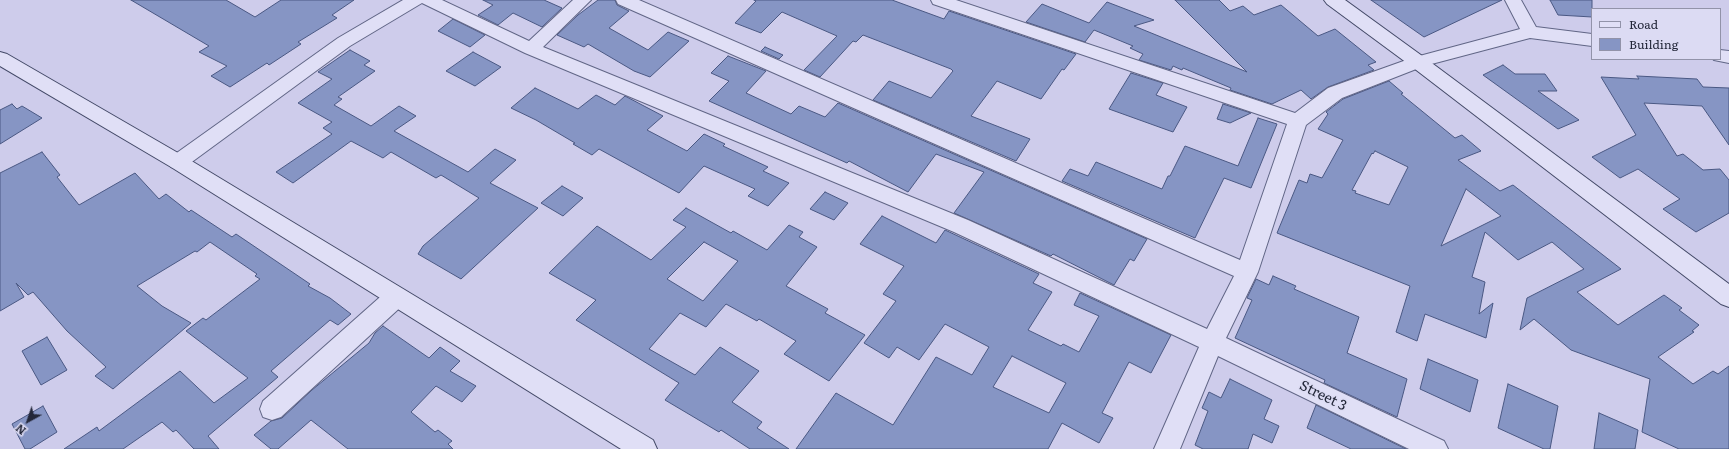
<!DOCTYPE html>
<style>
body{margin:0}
#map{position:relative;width:1729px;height:449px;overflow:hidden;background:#cecceb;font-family:Literata,serif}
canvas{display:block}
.legend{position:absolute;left:1591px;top:8px;width:130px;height:52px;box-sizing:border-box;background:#dcdbf3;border:1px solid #9293a9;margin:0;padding:5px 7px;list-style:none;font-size:12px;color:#232739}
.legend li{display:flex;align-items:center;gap:8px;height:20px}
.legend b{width:20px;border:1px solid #9293a9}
.north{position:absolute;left:8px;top:401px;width:40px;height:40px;-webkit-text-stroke:3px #dcdbf3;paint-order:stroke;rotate:220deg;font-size:11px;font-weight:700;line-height:16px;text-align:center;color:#232739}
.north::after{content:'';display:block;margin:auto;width:14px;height:18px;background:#232739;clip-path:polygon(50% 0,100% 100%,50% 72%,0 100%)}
</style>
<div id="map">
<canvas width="1729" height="449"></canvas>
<ul class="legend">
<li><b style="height:5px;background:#e0dff6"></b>Road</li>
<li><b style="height:11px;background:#8695c4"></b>Building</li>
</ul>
<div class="north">N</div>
</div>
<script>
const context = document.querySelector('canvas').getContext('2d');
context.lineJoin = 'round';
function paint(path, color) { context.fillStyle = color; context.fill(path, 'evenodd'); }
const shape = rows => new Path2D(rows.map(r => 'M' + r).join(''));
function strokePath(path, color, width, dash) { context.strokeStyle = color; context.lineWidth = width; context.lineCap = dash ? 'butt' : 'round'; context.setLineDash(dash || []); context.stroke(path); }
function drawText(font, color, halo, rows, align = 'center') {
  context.font = font + ' Literata,serif'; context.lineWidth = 3; context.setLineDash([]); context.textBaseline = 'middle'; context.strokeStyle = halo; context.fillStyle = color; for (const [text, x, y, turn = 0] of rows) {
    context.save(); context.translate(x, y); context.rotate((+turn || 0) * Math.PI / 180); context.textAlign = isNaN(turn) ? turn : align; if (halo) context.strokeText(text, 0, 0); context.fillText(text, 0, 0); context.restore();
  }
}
const building = shape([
 [131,0,226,0,255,17,281,0,354,0,332,15,337,18,298,42,301,44,269,65,267,63,230,87,211,76,227,66,199,52,209,46,131,0],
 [483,0,544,0,562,8,542,27,513,13,498,25,478,15,493,5,483,0],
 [598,0,615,0,617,5,629,11,609,28,648,50,668,32,689,41,650,77,634,71,588,44,584,47,557,35,578,15,598,0],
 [754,0,892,0,944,19,949,11,1076,54,1064,70,1062,69,1041,99,997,81,971,116,1030,139,1016,161,873,100,889,81,931,98,953,71,951,69,863,35,856,42,853,41,820,77,804,70,837,36,782,12,761,33,735,23,756,1,754,0],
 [1175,0,1219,0,1230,11,1243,6,1254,15,1281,5,1318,36,1335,29,1376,62,1368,65,1374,70,1328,87,1311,99,1301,90,1272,104,1230,90,1231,88,1183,68,1182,70,1173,66,1171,70,1139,60,1143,54,1130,48,1133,46,1094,30,1085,42,1026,22,1042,4,1089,23,1107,2,1154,20,1134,26,1247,72,1175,0],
 [1371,0,1502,0,1424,37,1371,0],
 [1550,0,1592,0,1592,17,1558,15,1550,0],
 [453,19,485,35,470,47,438,31,453,19],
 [765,47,783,55,779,59,761,51,765,47],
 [350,50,370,61,364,65,375,71,338,97,342,99,334,105,371,126,399,106,416,116,394,131,468,172,495,149,516,160,490,183,538,208,461,279,418,254,423,246,479,198,441,175,436,178,391,152,383,158,351,141,293,183,276,172,332,134,323,128,332,122,298,103,332,79,318,72,350,50],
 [473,52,501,67,475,86,446,71,473,52],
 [728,56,766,71,746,93,791,114,799,106,825,117,838,103,1147,239,1134,261,1130,259,1114,285,1053,254,1051,256,954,213,984,172,936,154,908,192,849,161,847,163,709,101,729,81,711,73,728,56],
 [1503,65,1515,74,1545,74,1557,91,1538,91,1579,120,1558,129,1483,75,1503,65],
 [1131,73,1163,83,1156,95,1187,107,1173,132,1109,109,1131,73],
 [1637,76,1697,79,1703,87,1729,88,1729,145,1702,106,1644,103,1677,156,1683,154,1703,170,1720,169,1729,180,1729,213,1696,232,1663,209,1680,199,1638,169,1620,178,1592,157,1636,135,1601,77,1639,79,1637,76],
 [1389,81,1403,93,1401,94,1455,138,1462,135,1481,151,1458,160,1500,191,1513,185,1621,269,1577,292,1618,325,1664,295,1682,308,1679,310,1699,325,1692,331,1694,332,1658,357,1693,384,1713,371,1718,374,1729,366,1729,449,1679,449,1642,432,1650,379,1571,350,1534,319,1520,330,1527,298,1584,269,1552,242,1518,260,1485,232,1472,277,1485,282,1479,314,1493,303,1486,338,1425,314,1417,341,1396,332,1410,286,1277,233,1299,180,1307,183,1310,174,1322,178,1343,140,1318,129,1328,114,1326,112,1343,99,1389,81],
 [1375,151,1408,167,1389,205,1355,193,1356,191,1352,190,1372,153,1373,154,1375,151],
 [1466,189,1501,216,1441,246,1466,189],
 [535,88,578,109,596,95,615,105,625,96,663,116,647,130,687,151,704,134,725,144,723,146,768,167,763,171,789,183,768,206,748,196,755,189,704,166,679,193,599,149,592,155,573,144,575,143,536,120,511,108,535,88],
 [12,104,17,109,22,106,42,118,0,144,0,110,12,104],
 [1223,104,1251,113,1230,123,1217,119,1223,104],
 [1258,118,1277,124,1251,188,1224,178,1195,238,1062,181,1070,169,1088,176,1096,162,1162,189,1168,176,1170,176,1185,146,1238,166,1258,118],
 [42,152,60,175,57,177,79,205,135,173,159,199,166,194,189,212,191,210,232,237,236,234,310,284,308,286,330,298,351,314,338,325,330,320,271,371,278,377,208,436,219,449,194,449,176,430,173,432,162,422,123,449,64,449,97,427,99,431,180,371,214,403,248,378,186,331,203,318,206,320,260,279,255,276,257,274,210,242,197,252,195,251,137,286,162,306,191,323,113,389,95,376,106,367,67,331,33,292,28,295,16,283,24,297,0,311,0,173,42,152],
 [562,186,583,198,563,216,541,203,562,186],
 [825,192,848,203,834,220,810,209,825,192],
 [686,208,731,233,733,231,767,250,789,225,803,232,799,237,817,247,786,286,828,309,825,313,865,335,829,381,784,354,796,341,759,319,757,321,726,304,706,327,680,313,649,349,695,375,720,347,759,371,732,402,762,422,757,428,789,449,750,449,721,430,719,432,665,400,679,383,576,320,596,300,549,273,597,226,651,260,686,227,673,220,686,208],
 [704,242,738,261,703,301,667,279,704,242],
 [882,216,936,243,945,230,1039,274,1033,283,1052,292,1028,330,1061,346,1063,344,1079,352,1099,316,1074,305,1080,293,1171,335,1151,373,1129,362,1102,413,1113,418,1099,443,1062,423,1048,449,796,449,836,393,893,425,936,357,972,375,989,347,945,324,919,360,897,347,889,358,864,343,896,301,883,294,904,266,860,244,882,216],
 [1012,356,1066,383,1049,413,993,387,1012,356],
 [1273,276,1296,286,1294,289,1359,317,1347,353,1407,379,1397,417,1324,383,1325,380,1235,338,1252,300,1247,298,1256,279,1269,285,1273,276],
 [383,326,429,358,440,347,460,361,450,371,476,386,462,402,436,386,411,412,435,432,438,430,452,441,448,444,453,449,348,449,311,420,278,449,271,449,254,435,271,421,282,418,312,390,369,343,375,333,383,326],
 [47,337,67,370,41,385,22,351,47,337],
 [1428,359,1478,380,1470,412,1420,389,1428,359],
 [1230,379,1272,400,1264,419,1279,426,1272,443,1253,434,1248,449,1203,449,1195,445,1208,411,1202,408,1209,392,1221,398,1230,379],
 [1508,384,1558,406,1550,449,1544,449,1498,428,1508,384],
 [1316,405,1406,449,1351,449,1307,428,1316,405],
 [43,406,57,432,30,449,25,449,12,424,43,406],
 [1599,413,1638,430,1635,449,1594,449,1599,413]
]);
paint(building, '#8695c4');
strokePath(building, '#4a5883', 1);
const street = shape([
 [403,0,442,0,529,41,573,0,591,0,543,47,968,220,1207,329,1234,276,618,4,616,0,639,0,1240,260,1287,124,933,4,931,0,956,0,1295,113,1328,88,1412,58,1520,29,1505,0,1521,0,1536,27,1592,34,1592,46,1530,38,1424,66,1342,98,1306,125,1258,272,1226,338,1444,441,1448,449,1409,449,1218,356,1180,449,1154,449,1199,347,954,232,525,53,422,3,350,46,185,167,178,169,171,167,168,162,171,157,338,38,403,0],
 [1720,50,1729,51,1729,63,1714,60,1713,59,1720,59,1720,50],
 [396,288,404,290,407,297,404,304,281,417,272,420,263,417,260,409,263,401,388,290,396,288]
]);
const secondary = shape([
 [1324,0,1345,0,1425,58,1729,284,1729,307,1721,304,1411,66,1327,4,1324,0],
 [0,52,7,54,185,157,653,440,657,449,621,449,171,167,0,66,0,52]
]);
strokePath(street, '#616686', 2);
strokePath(secondary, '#444a68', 2);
paint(street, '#e0dff6');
paint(secondary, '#e0dff6');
drawText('14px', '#232739', '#dcdbf3', [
 ["Street 3",1323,396,26]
]);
</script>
